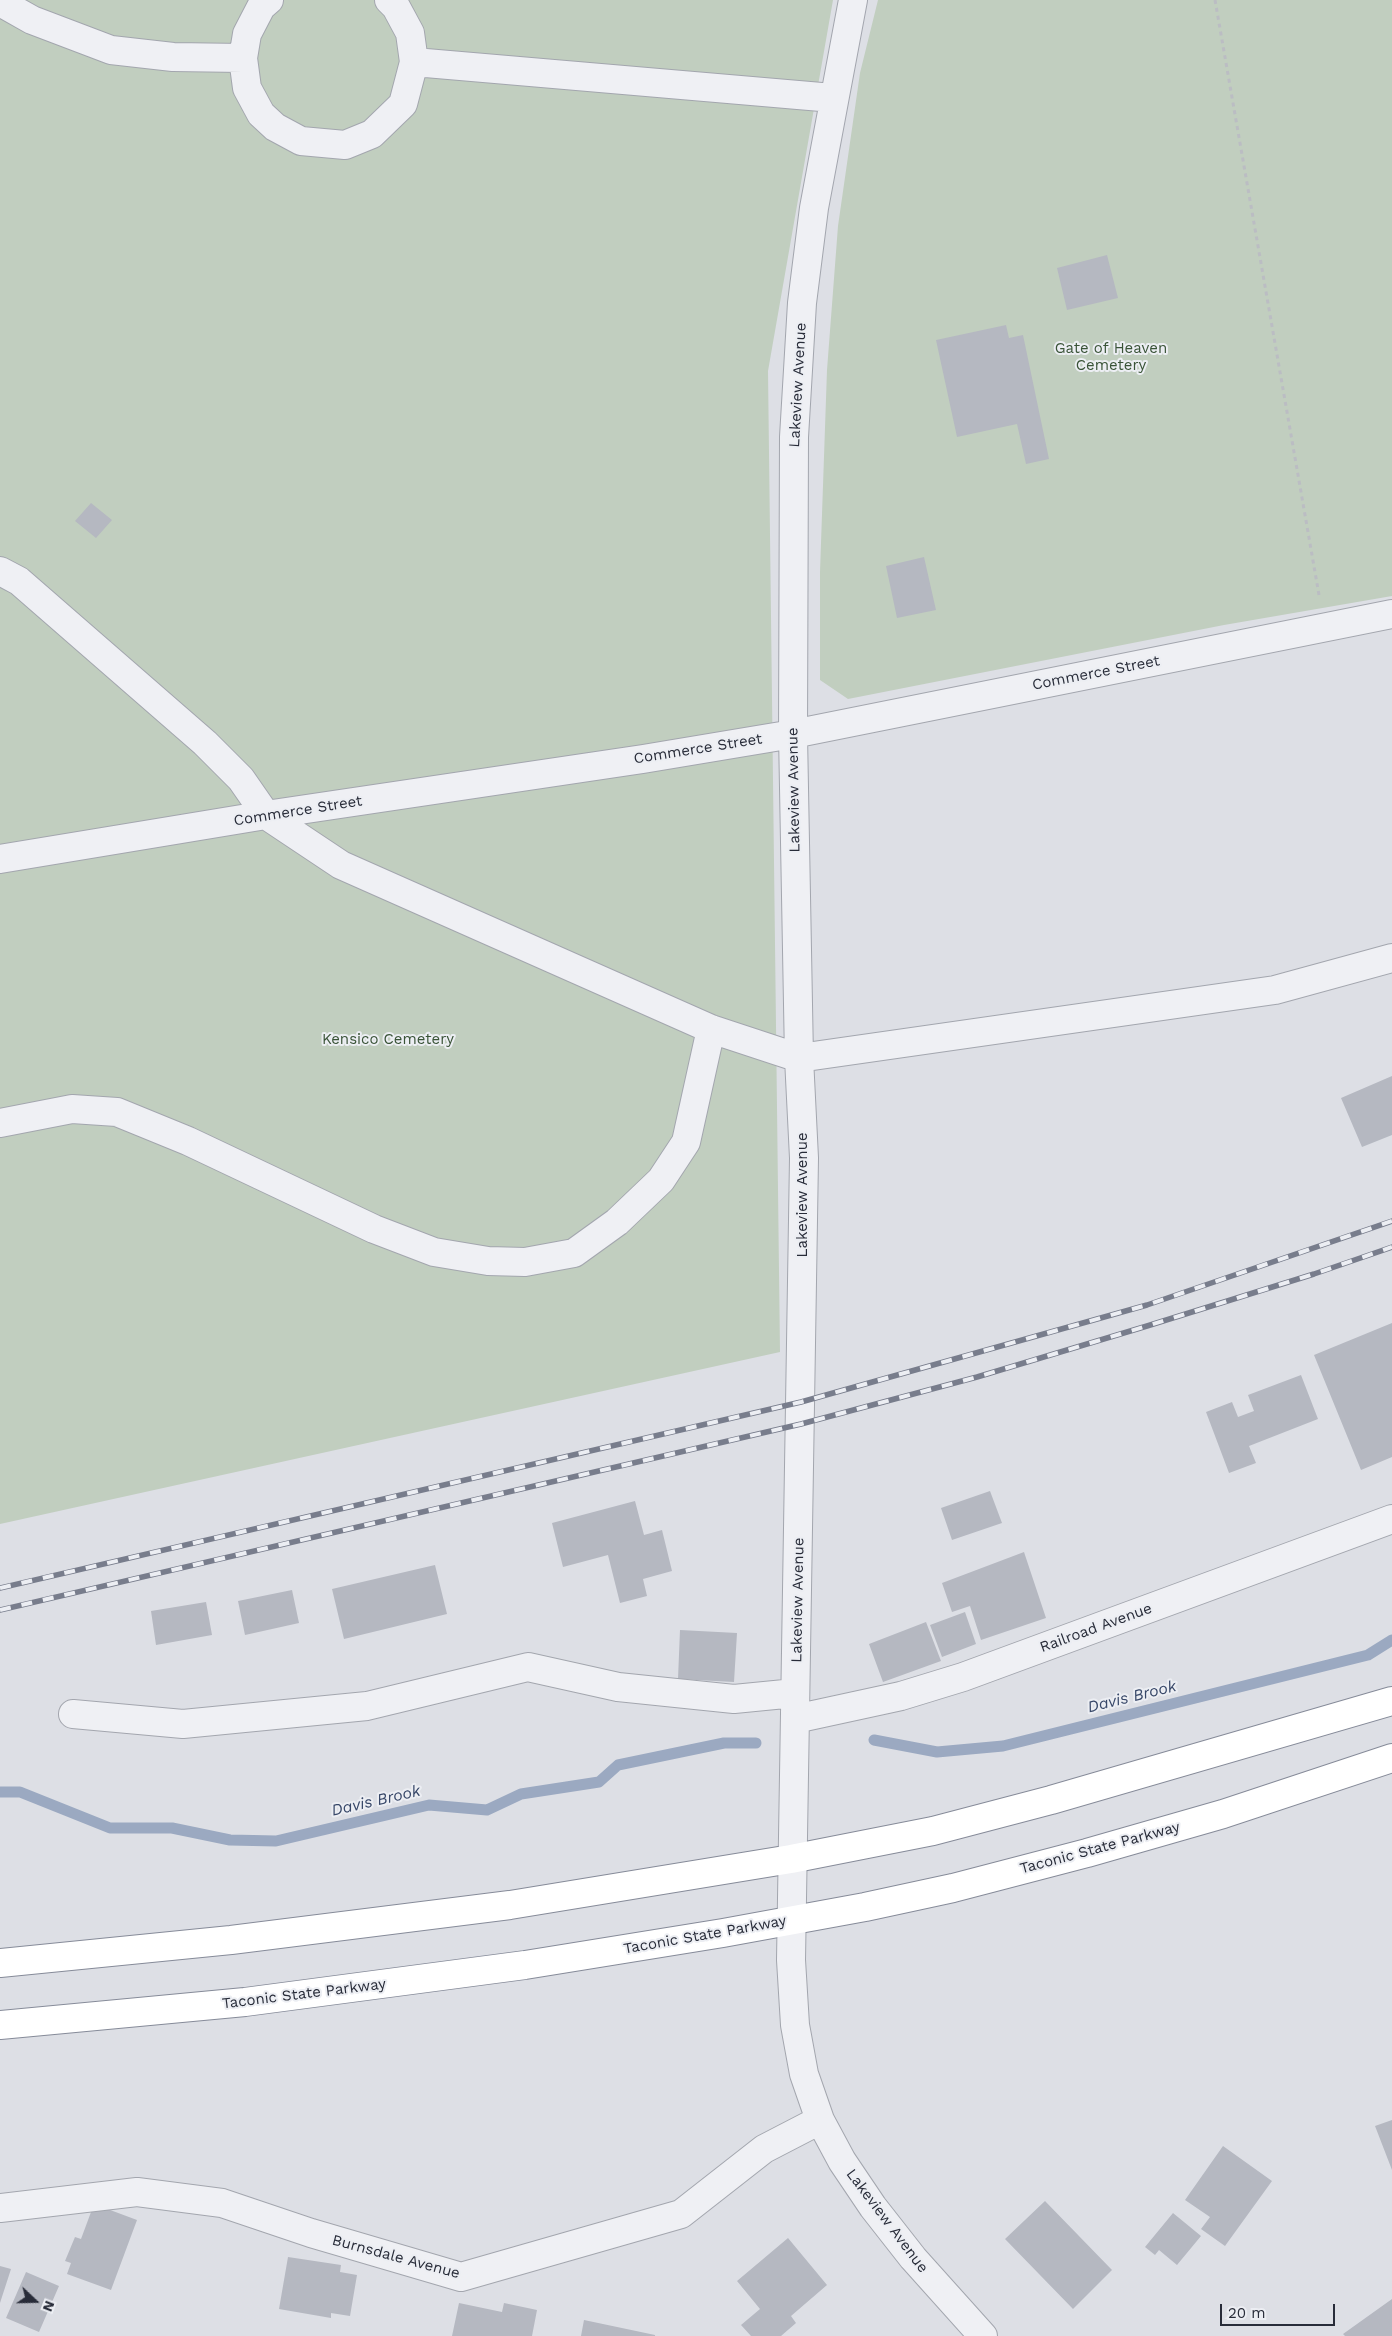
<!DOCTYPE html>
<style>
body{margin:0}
#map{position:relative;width:1392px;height:2336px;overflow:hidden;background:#dddfe5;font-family:"Work Sans",sans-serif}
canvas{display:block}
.north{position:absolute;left:10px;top:2276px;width:50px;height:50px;-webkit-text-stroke:4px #eceef3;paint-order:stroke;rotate:111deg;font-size:14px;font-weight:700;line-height:20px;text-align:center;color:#282c39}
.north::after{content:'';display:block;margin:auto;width:18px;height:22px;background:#282c39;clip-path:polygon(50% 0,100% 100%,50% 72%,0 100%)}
.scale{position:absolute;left:1220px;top:2304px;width:115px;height:22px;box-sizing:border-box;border:2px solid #282c39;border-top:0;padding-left:6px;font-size:15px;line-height:18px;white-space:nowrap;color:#282c39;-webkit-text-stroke:4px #eceef3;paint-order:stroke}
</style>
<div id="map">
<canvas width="1392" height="2336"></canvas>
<div class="north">N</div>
<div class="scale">20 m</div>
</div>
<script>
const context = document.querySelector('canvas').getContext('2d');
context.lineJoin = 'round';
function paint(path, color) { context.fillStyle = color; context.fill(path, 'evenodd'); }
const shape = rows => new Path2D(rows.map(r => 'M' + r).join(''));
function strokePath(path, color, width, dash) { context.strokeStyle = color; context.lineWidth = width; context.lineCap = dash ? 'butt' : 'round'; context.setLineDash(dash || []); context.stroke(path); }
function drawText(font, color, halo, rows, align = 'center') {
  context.font = font + ' "Work Sans",sans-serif'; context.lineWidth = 4; context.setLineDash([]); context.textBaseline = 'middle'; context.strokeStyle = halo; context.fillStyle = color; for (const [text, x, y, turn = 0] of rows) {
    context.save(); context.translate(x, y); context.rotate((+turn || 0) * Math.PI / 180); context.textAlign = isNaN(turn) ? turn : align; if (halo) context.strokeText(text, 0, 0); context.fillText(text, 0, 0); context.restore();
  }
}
paint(shape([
 [0,0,833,0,768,371,780,1352,0,1524],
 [878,0,1392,0,1392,596,1224,625,848,699,820,680,820,572,827,370,838,226,860,73]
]), '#c1cebf');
strokePath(shape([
 [874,1740,937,1752,1003,1746,1368,1655,1392,1640],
 [0,1792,20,1792,110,1828,172,1828,230,1840,276,1841,429,1805,487,1810,521,1794,599,1782,618,1765,724,1743,756,1743]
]), '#9ba9c1', 11);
paint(shape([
 [1107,255,1118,298,1067,310,1057,268],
 [1006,325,1009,338,1023,335,1049,459,1026,464,1017,424,957,437,936,340],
 [91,503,112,520,96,538,75,521],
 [924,557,936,610,897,618,886,566],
 [1392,1076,1392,1135,1362,1147,1341,1098],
 [1392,1323,1392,1457,1361,1470,1314,1355],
 [1301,1375,1318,1419,1249,1446,1256,1463,1229,1473,1206,1412,1232,1402,1238,1417,1254,1411,1248,1395],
 [990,1491,1002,1523,952,1540,941,1508],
 [635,1501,644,1535,662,1530,672,1571,643,1579,647,1596,620,1603,608,1555,563,1567,552,1523],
 [1024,1552,1046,1618,981,1640,970,1606,952,1612,942,1583],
 [435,1565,447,1614,344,1639,332,1589],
 [292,1590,299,1623,245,1635,238,1601],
 [206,1602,212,1635,156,1645,151,1611],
 [965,1612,976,1644,942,1657,930,1625],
 [926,1622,941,1661,883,1682,869,1644],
 [680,1630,737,1633,734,1682,678,1679],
 [1392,2120,1392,2170,1375,2126],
 [1223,2146,1272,2181,1225,2246,1201,2229,1210,2217,1185,2200],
 [1045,2201,1112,2270,1073,2309,1005,2239],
 [94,2204,137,2220,111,2290,67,2274,71,2263,65,2261,75,2237,81,2239],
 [1173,2213,1201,2236,1177,2265,1159,2250,1155,2255,1145,2247],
 [788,2238,827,2285,791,2316,796,2323,781,2336,751,2336,741,2325,760,2309,737,2281],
 [288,2257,341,2265,340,2272,357,2275,350,2316,331,2313,331,2318,279,2309],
 [0,2266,11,2269,0,2303],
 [26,2272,59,2286,39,2332,6,2318],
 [1392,2299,1392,2336,1345,2336,1343,2334],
 [459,2303,502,2312,504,2303,537,2310,532,2336,452,2336],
 [584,2320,655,2335,655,2336,581,2336]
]), '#b5b8c1');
const minor = shape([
 [269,0,261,7,247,34,243,58,247,88,261,114,275,127,301,141,345,145,372,134,403,104,414,62,410,33,396,7,389,0],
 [853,0,814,208,802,303,794,437,793,734,799,1058,804,1158,791,1960,795,2025,804,2074,820,2120,842,2161,873,2207,913,2258,983,2336],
 [0,2,32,20,111,50,173,57,243,58],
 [414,62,833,98],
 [0,571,19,581,205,743,241,779,266,815,341,865,711,1029,799,1058,1275,990,1392,958],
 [0,859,266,815,643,759,793,734,1392,614],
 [0,1123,72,1109,117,1112,188,1141,374,1229,434,1252,488,1261,525,1262,574,1253,617,1222,661,1180,686,1142,711,1029],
 [73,1714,183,1724,367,1706,528,1667,618,1687,734,1699,795,1693],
 [795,1719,901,1696,963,1677,1392,1519],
 [0,2208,137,2192,222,2203,311,2233,461,2277,681,2214,764,2149,820,2120]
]);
const highway = shape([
 [0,1963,231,1940,510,1905,791,1859,933,1831,1051,1800,1392,1701],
 [0,2025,245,2002,525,1965,723,1933,865,1907,953,1888,1087,1853,1223,1814,1392,1758]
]);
strokePath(minor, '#a3a6ae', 30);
strokePath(highway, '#868b99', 30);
strokePath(shape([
 [1215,0,1319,595]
]), '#bbbdc3', 3, [4, 4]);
strokePath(minor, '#eff0f4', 28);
strokePath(highway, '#fff', 28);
const rail = shape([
 [0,1588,801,1402,1147,1305,1392,1221],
 [0,1610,801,1424,977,1377,1147,1326,1314,1274,1392,1247]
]);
strokePath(rail, '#787d8c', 5.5);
strokePath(rail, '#eceef3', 4, [11]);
drawText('15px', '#395337', '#eceef3', [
 ["Gate of Heaven",1111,349],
 ["Cemetery",1111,366],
 ["Kensico Cemetery",388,1040]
]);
drawText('15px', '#282c39', '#eceef3', [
 ["Lakeview Avenue",798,385,-87],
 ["Commerce Street",1096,673,-11],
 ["Commerce Street",698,749,-9],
 ["Lakeview Avenue",794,790,-91],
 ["Commerce Street",298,811,-9],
 ["Lakeview Avenue",803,1195,-90],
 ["Lakeview Avenue",798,1600,-89],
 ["Railroad Avenue",1096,1628,-20],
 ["Taconic State Parkway",1100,1848,-15],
 ["Taconic State Parkway",705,1935,-10],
 ["Taconic State Parkway",304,1994,-7],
 ["Lakeview Avenue",887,2221,53],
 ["Burnsdale Avenue",396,2257,15]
]);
drawText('italic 16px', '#374768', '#eceef3', [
 ["Davis Brook",1132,1697,-14],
 ["Davis Brook",376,1801,-13]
]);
</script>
